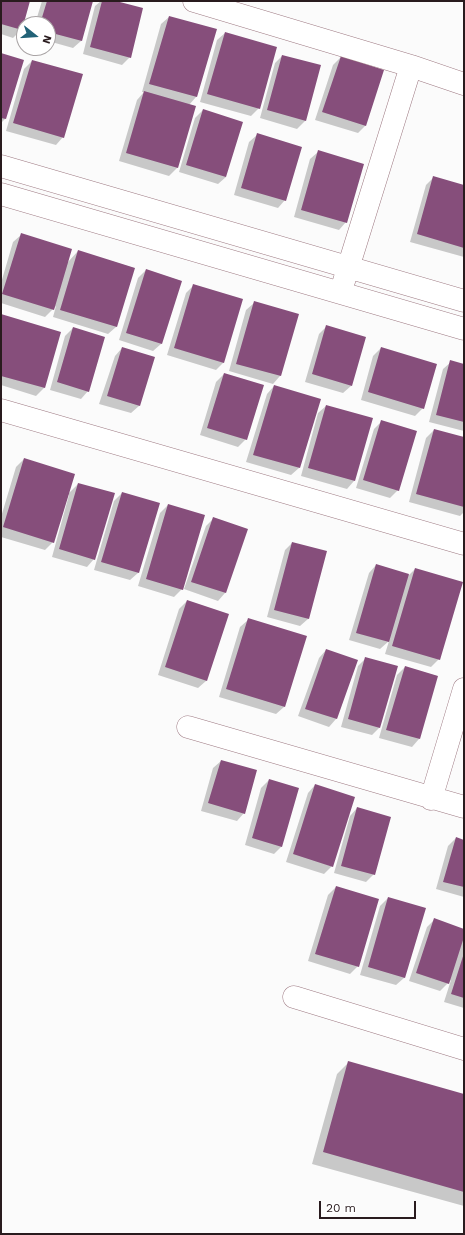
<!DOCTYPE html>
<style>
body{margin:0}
#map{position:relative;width:465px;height:1235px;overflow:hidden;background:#fbfbfb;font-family:"Work Sans",sans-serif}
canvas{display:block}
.frame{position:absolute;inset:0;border:2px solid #291b1e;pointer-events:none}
.north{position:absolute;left:16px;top:16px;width:40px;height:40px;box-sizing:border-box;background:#fff;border:1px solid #a9a4a5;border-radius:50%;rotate:107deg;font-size:11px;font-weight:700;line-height:16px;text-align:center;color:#291b1e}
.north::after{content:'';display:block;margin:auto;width:14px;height:18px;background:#226277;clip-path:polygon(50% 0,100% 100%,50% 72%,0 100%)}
.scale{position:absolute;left:319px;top:1201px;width:97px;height:18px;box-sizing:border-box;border:2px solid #291b1e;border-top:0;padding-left:5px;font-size:12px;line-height:14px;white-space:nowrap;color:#291b1e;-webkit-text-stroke:3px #fff;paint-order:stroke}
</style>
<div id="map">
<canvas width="465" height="1235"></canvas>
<div class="frame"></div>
<div class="north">N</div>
<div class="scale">20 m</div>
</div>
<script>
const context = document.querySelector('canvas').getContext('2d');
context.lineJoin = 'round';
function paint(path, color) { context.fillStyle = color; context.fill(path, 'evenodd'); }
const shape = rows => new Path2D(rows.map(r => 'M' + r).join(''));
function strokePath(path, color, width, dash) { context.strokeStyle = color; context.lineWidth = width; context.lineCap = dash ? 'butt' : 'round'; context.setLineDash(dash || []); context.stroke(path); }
paint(shape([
 [1,1,29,1,21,30,13,38,1,34],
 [42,1,92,1,81,41,73,48,48,41,48,24,35,24],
 [101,1,112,1,130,57,122,65,83,54,95,6],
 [169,17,215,29,196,97,189,105,195,106,177,168,169,176,119,161,137,100,144,92,142,92,161,24],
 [225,33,259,108,251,116,200,102,217,40],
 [1,54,22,61,5,119,1,123],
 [282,56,319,66,305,121,297,129,260,118,275,63],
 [341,57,383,71,365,126,358,133,315,120,333,65],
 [32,61,63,137,56,145,6,131,24,69],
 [203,110,226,177,218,184,179,172,195,118],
 [257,135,285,200,278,208,234,195,249,142],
 [318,152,346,222,339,230,294,217,310,159],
 [434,177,464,186,464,257,410,242,426,185],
 [21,235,68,262,78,251,134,268,116,327,108,334,53,317,56,306,45,317,1,303,1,283,13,242],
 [146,270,181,281,161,344,153,351,119,340,138,278],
 [194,285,224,362,216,370,167,355,186,293],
 [254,303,298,315,280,376,273,384,229,371,246,310],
 [1,315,60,333,44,388,36,396,1,385],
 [327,326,351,386,343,393,305,382,319,334],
 [73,328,88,391,81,399,50,390,65,336],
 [122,348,153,357,139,406,131,413,99,404,115,356],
 [381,348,423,408,415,416,361,400,373,356],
 [451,362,464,365,464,431,429,422,443,369],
 [224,374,246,439,238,447,200,435,216,382],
 [274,386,299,468,291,475,246,462,267,394],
 [326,406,354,481,347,489,301,476,318,413],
 [382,421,398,490,390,498,356,488,374,429],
 [434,430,464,438,464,512,460,516,409,502,426,438],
 [24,459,68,494,78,484,94,559,87,567,52,557,69,495,68,494,53,542,45,550,1,537,1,517,16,467],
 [122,493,138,573,130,580,94,570,114,501],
 [168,505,182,589,174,597,138,586,160,513],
 [214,518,246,529,225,593,218,601,184,589,206,526],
 [292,543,308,619,300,626,267,617,285,550],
 [376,565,409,575,415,569,439,659,431,667,385,654,389,641,380,649,349,640,369,573],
 [187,601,206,681,198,688,158,675,179,609],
 [248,620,284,707,276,714,219,697,240,627],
 [326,650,356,661,336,719,329,727,298,716,319,658],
 [366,658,379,728,372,735,341,727,358,666],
 [405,667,437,676,419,739,412,747,379,738,397,675],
 [221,761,244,813,237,821,201,811,213,768],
 [269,780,282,846,274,854,245,845,261,788],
 [315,785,332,866,324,874,286,862,308,793],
 [357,808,374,874,366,882,334,873,350,816],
 [456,838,464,841,464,897,436,889,448,846],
 [336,887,358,966,350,974,308,961,328,895],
 [388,898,424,908,404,978,396,985,360,975,380,906],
 [434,920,464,930,461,942,464,939,464,1008,444,1002,451,980,440,991,409,981,427,927],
 [349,1062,464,1095,464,1206,312,1164,337,1074]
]), '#0003');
paint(shape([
 [1,1,30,1,22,30,1,24],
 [47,1,93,1,82,41,48,32,48,24,40,24],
 [102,1,116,1,143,8,131,58,90,47],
 [169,16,217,29,197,97,149,84],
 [225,32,277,47,260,109,207,94],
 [1,53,24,60,6,119,1,118],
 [282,55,321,65,306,121,267,110],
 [341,56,384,70,366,126,322,112],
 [32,60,83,74,64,138,13,123],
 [144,91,196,106,178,168,126,153],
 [203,109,243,122,226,177,186,165],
 [257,133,302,147,286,201,241,188],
 [318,150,364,164,347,223,301,210],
 [433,176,464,185,464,248,417,234],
 [21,233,72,249,54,310,2,294],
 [78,250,135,268,117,327,60,310],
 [146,269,182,281,162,344,126,333],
 [193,284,243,299,224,363,174,348],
 [254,301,299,314,281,376,236,364],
 [1,314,61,332,45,388,1,376],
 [326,325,366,337,352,386,312,374],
 [73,327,105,337,89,392,57,382],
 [122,347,155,357,140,406,107,396],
 [381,347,437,364,424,409,368,392],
 [450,360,464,364,464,422,436,415],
 [224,373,264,385,247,440,207,428],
 [274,385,321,399,300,468,253,455],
 [326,405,373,418,355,481,308,468],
 [381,420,417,431,399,491,363,480],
 [434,429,464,437,464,507,416,494],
 [24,458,75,474,54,543,3,527],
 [78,483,115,493,95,560,59,549],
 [122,492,160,503,139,573,101,562],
 [168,504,205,515,183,590,146,579],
 [213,517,248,529,226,593,191,582],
 [292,542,327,551,309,619,274,610],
 [376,564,409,574,389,642,356,633],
 [415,568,463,582,440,660,392,646],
 [187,600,229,614,207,681,165,667],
 [248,618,307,636,285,707,226,689],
 [326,649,358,660,337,719,305,709],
 [365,657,398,666,380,728,348,719],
 [405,666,438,676,420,739,386,730],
 [221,760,257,770,245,814,208,803],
 [269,779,299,788,282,847,252,838],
 [315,784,355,797,333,867,293,854],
 [357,807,391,817,375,875,341,866],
 [456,837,464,840,464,887,443,882],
 [336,886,379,899,359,967,315,954],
 [388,897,426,908,405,978,368,967],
 [434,918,464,929,464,937,449,984,416,973],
 [464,953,464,998,451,994],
 [348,1061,464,1094,464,1192,323,1152]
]), '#864e7b');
const minor = shape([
 [194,1,411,66,464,84],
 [1,166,464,301],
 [1,194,464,329],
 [344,281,411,66],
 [1,410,464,544],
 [188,727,464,807],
 [431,799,464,689],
 [294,997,464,1049]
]);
strokePath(minor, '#9e7a83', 23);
strokePath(minor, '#fff', 22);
</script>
